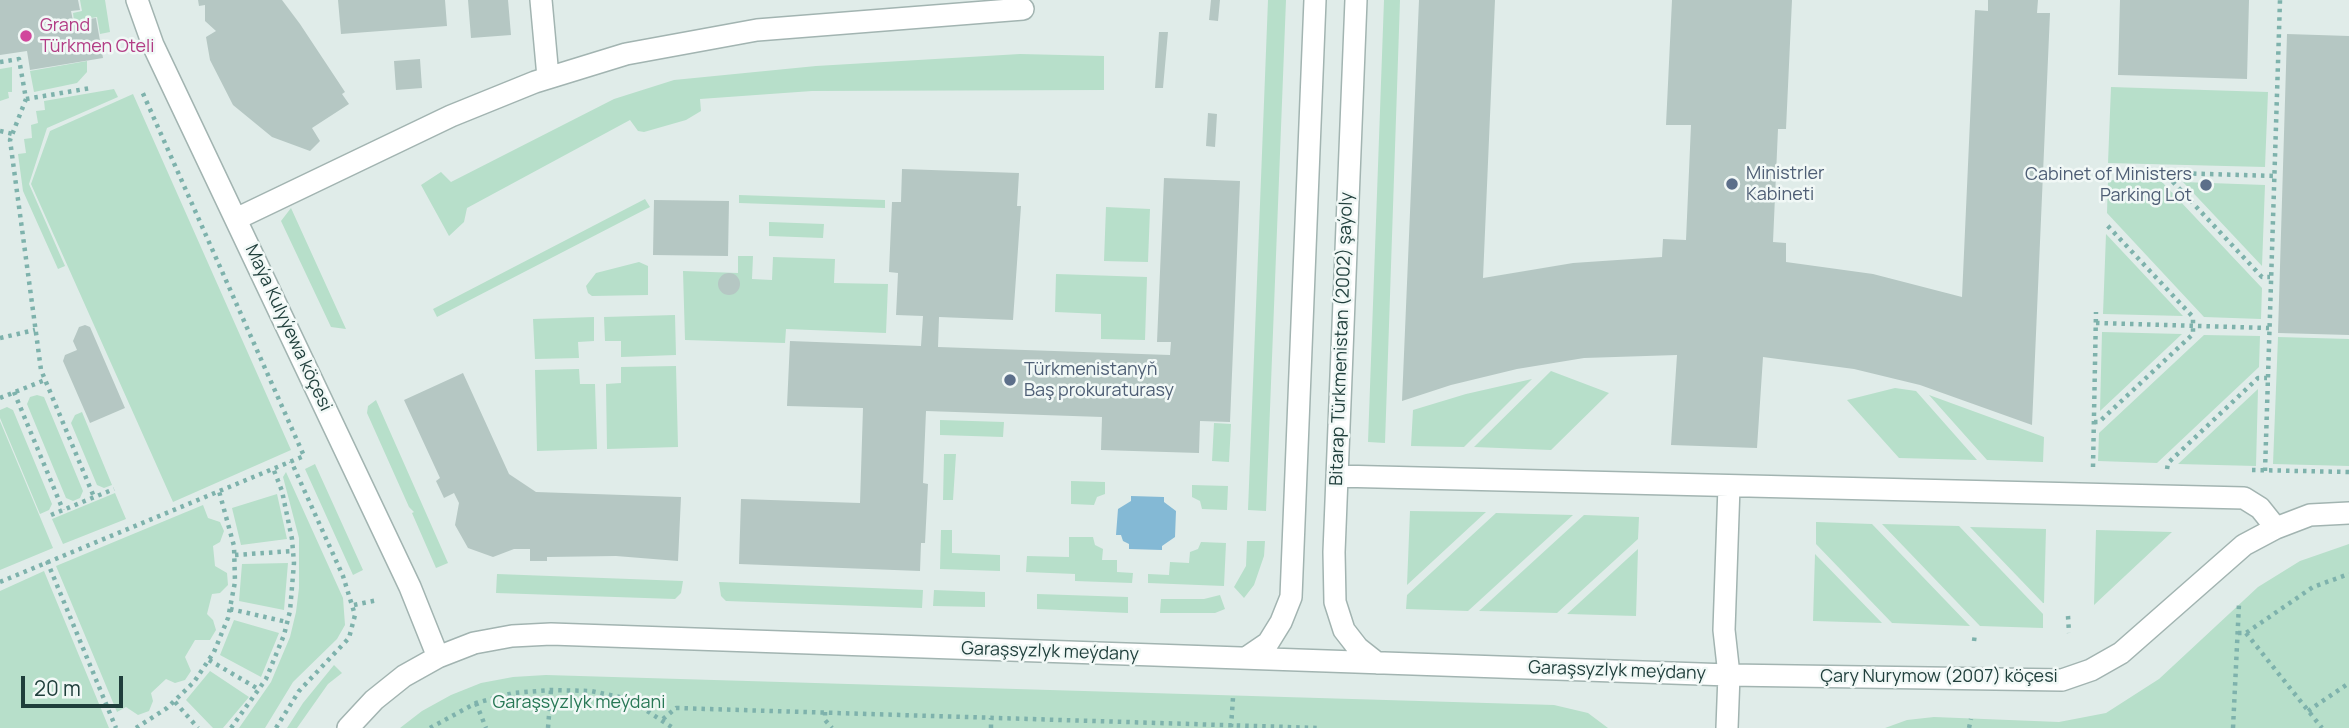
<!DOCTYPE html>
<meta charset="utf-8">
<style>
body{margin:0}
#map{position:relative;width:2349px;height:728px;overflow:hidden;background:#e0ece9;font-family:Manrope,sans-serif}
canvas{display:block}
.scale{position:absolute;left:21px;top:676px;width:102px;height:32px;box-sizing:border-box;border:4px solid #1f3e3b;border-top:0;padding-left:9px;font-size:21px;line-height:24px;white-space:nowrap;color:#1f3e3b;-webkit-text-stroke:5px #f1f8f6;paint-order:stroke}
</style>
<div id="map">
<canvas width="2349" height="728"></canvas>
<div class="scale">20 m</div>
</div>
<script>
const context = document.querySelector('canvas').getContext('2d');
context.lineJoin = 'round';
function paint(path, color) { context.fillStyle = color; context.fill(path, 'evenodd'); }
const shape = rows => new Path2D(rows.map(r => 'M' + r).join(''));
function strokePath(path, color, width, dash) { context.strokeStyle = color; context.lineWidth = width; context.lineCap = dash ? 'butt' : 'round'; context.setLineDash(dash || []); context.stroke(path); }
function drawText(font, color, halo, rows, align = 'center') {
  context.font = font + ' Manrope,sans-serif'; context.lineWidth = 5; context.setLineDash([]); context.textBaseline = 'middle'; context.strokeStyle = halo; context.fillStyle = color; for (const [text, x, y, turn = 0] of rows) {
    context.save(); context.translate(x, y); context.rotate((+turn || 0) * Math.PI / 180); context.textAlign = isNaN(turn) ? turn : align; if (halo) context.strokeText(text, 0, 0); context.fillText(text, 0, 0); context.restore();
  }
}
paint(shape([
 [80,0,105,0,110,32,100,34,97,17,74,21,73,13,82,11],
 [1268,0,1286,0,1266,511,1248,510],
 [1384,0,1400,0,1385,443,1368,442],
 [1020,54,1104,56,1104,90,812,91,700,99,701,111,686,120,644,132,638,131,630,120,467,208,464,222,449,236,421,185,441,172,451,182,614,99,674,80,816,66],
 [87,61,87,72,77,83,34,92,30,71],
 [12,67,12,92,8,92,9,98,0,101,0,69],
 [2111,87,2268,92,2265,167,2108,163],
 [114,89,118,97,47,128,29,184,65,266,58,269,23,191,18,154,26,153,24,139,32,138,31,125,38,123,36,111,45,110,44,101],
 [133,94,291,450,173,502,31,184,50,131],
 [2108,180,2162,182,2262,288,2261,319,2204,317,2107,213],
 [2183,182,2265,185,2262,266],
 [739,195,885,200,885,208,739,203],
 [645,199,650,207,437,317,433,309],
 [1106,207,1150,209,1148,262,1104,261],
 [291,208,346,329,331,327,281,221],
 [769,222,824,224,823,238,769,236],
 [2106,234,2183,316,2103,314],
 [738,256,753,256,752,279,772,280,773,257,835,259,834,283,888,284,886,333,786,329,785,343,685,340,683,271,738,273],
 [639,262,648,266,648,295,592,296,588,293,586,286,596,273],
 [1056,274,1147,277,1145,340,1101,339,1101,314,1055,312],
 [675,315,676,355,621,357,621,341,605,341,604,317],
 [594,317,594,341,578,342,579,358,535,359,533,319],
 [2102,332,2182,334,2100,411],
 [2204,335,2260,336,2259,367,2157,463,2098,461,2099,433],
 [2278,337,2349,339,2349,466,2273,464],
 [676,366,678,447,607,449,606,384,621,383,621,367],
 [579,369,580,384,595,384,597,449,537,451,535,370],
 [1551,371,1609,393,1551,450,1474,447],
 [1532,379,1464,447,1411,446,1413,410,1466,394],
 [1895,388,1916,391,1977,460,1899,458,1847,400],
 [2258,389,2256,466,2178,464],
 [37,395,44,397,83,491,80,498,73,501,66,498,27,404,30,397],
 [1929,395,2044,437,2043,462,1987,460],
 [376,400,448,563,436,568,412,513,414,512,409,507,367,413,368,406],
 [7,407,13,410,52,504,49,510,40,514,0,418,0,410],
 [82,412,112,485,104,488,97,485,71,423,75,415],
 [940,420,1004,422,1003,437,940,435],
 [0,421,53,548,0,570],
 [1214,423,1231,424,1229,462,1212,461],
 [944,454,956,454,953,500,943,500],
 [315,464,363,570,353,575,305,469],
 [286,472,343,598,345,625,337,639,293,682,265,728,239,728,271,682,290,637,296,612,299,588,299,538,283,477],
 [1071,481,1105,482,1105,494,1097,497,1094,505,1071,504],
 [1192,485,1228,486,1227,510,1202,509,1200,501,1192,497],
 [115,493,126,519,63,544,52,519],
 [277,494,287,539,241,545,232,508],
 [203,505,208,518,220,522,224,531,220,542,213,546,215,566,227,573,228,585,220,593,212,594,207,614,213,620,216,630,210,640,195,640,185,657,191,671,185,680,175,683,166,679,151,693,153,701,149,711,138,715,126,707,117,712,56,566],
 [1410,511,1486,512,1407,585],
 [1496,513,1573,515,1468,611,1406,609,1407,595],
 [1584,515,1639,517,1638,539,1557,613,1479,611],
 [1816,522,1872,524,1970,626,1892,623,1816,544],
 [1882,524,1959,526,2043,614,2043,628,1980,626],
 [1970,527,2046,529,2044,603,2043,603],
 [941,530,952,530,952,553,1000,555,1000,571,940,569],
 [2096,530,2172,532,2094,605],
 [1069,537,1093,537,1095,545,1103,549,1102,560,1117,560,1117,572,1133,573,1132,583,1075,581,1075,574,1026,572,1027,556,1069,557],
 [1247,541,1265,541,1264,556,1254,585,1244,598,1234,587,1246,566],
 [1201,542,1226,543,1224,586,1148,583,1148,574,1169,575,1170,562,1189,563,1190,552,1198,549],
 [2349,544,2349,728,1885,728,1907,720,1934,717,2059,722,2106,713,2159,679,2258,587,2300,561],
 [1638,549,1636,616,1567,614],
 [1815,554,1882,623,1813,621],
 [288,563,284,610,239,601,242,564],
 [44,571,109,728,0,728,0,591],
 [497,574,683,581,681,593,675,599,496,593],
 [719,582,923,590,922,608,726,601,721,596],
 [934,590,985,592,985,607,933,606],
 [1037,594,1128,597,1128,613,1037,609],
 [1220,595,1225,609,1215,613,1160,613,1161,599,1204,599],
 [234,620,279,633,261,677,220,655],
 [334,665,342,673,328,684,297,728,287,728,303,703],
 [210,671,249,697,223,728,213,728,186,700],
 [546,675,1554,705,1588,713,1608,728,400,728,422,711,451,695,481,683,513,677]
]), '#b7dfca');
paint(shape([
 [1131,496,1164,497,1164,502,1176,511,1175,537,1162,546,1162,550,1129,549,1129,544,1123,541,1121,535,1116,535,1118,509,1131,501]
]), '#84b9d5');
paint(shape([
 [0,0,78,0,80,10,71,11,73,21,96,18,103,58,30,70,27,51,0,55],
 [198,0,282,0,300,24,345,92,342,94,349,104,312,128,320,141,310,151,272,137,233,105,210,60,206,37,216,31,205,21,205,5,199,6],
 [338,0,445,0,447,26,341,34],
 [468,0,508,0,511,35,471,38],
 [1211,0,1220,0,1218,21,1209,20],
 [1419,0,1495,0,1483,278,1573,263,1662,257,1663,239,1686,240,1691,125,1666,125,1672,0,1792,0,1786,129,1778,129,1773,242,1786,243,1786,262,1873,274,1962,297,1975,10,1988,11,1988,0,2038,0,2037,13,2050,13,2032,425,1920,385,1854,369,1763,357,1757,448,1671,445,1677,355,1584,358,1517,369,1451,385,1402,401],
 [2120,0,2249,0,2247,79,2118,75],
 [1159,32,1168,32,1163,88,1155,88],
 [2287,34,2349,36,2349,335,2278,333],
 [420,59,422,88,396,90,394,61],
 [1208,113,1217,114,1215,147,1206,146],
 [902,169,1019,173,1017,206,1021,206,1013,320,939,317,938,347,1170,355,1171,342,1157,342,1164,178,1240,181,1230,422,1200,421,1199,453,1101,450,1102,417,926,411,923,483,928,484,925,543,921,543,920,571,739,564,741,499,860,503,863,408,787,406,790,341,921,346,923,316,896,315,898,273,889,272,892,202,901,202],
 [654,200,729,201,728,256,653,255],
 '718 284a11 11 0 1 1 22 0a11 11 0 1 1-22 0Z',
 [85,325,90,327,125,408,90,423,63,361,65,355,77,350,73,341,79,327],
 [463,373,509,474,536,492,681,497,678,561,616,556,547,557,547,561,530,561,530,549,514,549,493,557,468,548,455,525,459,503,454,493,444,498,436,481,440,478,404,400]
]), '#b5c7c3');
const minor = shape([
 [137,0,153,45,410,587,438,657],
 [541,0,548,77],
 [1356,0,1334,552,1335,602,1344,630,1358,648,1377,663],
 [236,219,451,116,535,82,626,54,757,30,1023,9],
 [1337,476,2244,498,2260,508,2276,528],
 [1729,486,1724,630,1729,675,2062,680,2091,670,2121,653,2244,545,2276,528,2310,515,2349,513],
 [1246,658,1268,643,1281,622,1291,597,1315,0],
 [348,728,374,700,404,676,438,657,474,643,512,636,551,634,1729,675,1727,728]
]);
strokePath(minor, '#a2b4b1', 24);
strokePath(shape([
 [0,62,19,59,26,99,10,140,41,370,94,497],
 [26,99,91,88],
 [0,131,13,134],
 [2108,171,2274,176],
 [2173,173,2173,182,2262,277,2270,277],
 [2096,323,2269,328],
 [0,338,35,330],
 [14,392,63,510],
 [0,398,45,380],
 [2094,422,2099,422,2193,334,2193,317,2106,224],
 [2093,467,2096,312],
 [2167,469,2168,463,2258,378,2267,378],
 [2252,470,2349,472],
 [2265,471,2280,0],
 [51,515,114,489],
 [235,555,293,551],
 [47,561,116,728],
 [0,582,304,456,141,89],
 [354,605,378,600],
 [230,609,287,622],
 [2068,616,2069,633],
 [2238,633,2246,633,2313,587,2349,574],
 [2246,633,2322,728],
 [1974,641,1975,634],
 [209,660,260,690],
 [175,702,198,728],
 [476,703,486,728],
 [2308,711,2349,683],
 [825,712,825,720,832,728],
 [663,719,676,708,1319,728],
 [1231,727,1233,698],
 [136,728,167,708,194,682,214,652,228,618,235,582,234,546,219,491],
 [231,728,266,679,284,635,290,611,294,563,292,539,282,491,273,468],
 [276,728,299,691,349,638,355,615,343,576,291,461],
 [430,728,476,703,513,693,551,690,591,691,629,699,673,728],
 [548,728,551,690],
 [991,728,991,718],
 [1969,728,1971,719],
 [2233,728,2239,604]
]), '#7eb2ac', 4.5, [3.5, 5]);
strokePath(minor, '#fff', 21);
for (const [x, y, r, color] of [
 [26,36,7,"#d1479c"],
 [1732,184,7,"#5c6f8a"],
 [2206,185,7,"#5c6f8a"],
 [1010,380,7,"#5c6f8a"]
]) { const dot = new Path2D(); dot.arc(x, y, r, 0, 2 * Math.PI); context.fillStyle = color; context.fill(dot); strokePath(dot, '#f1f8f6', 2.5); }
drawText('18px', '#b23c85', '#f1f8f6', [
 ["Grand",40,26],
 ["Türkmen Oteli",40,47]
], 'left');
drawText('18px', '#4e5e75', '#f1f8f6', [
 ["Ministrler",1746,174],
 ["Kabineti",1746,195],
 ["Cabinet of Ministers",2192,175,"right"],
 ["Parking Lot",2192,196,"right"],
 ["Türkmenistanyň",1024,370],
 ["Baş prokuraturasy",1024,391]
], 'left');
drawText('18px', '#1f3e3b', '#f1f8f6', [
 ["Maýa Kulyýewa köçesi",288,328,65],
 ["Bitarap Türkmenistan (2002) şaýoly",1342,339,-88],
 ["Garaşsyzlyk meýdany",1050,652,2],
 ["Garaşsyzlyk meýdany",1617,671,2],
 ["Çary Nurymow (2007) köçesi",1939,677]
]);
drawText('18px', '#277755', '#f1f8f6', [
 ["Garaşsyzlyk meýdani",579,703]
]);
</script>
